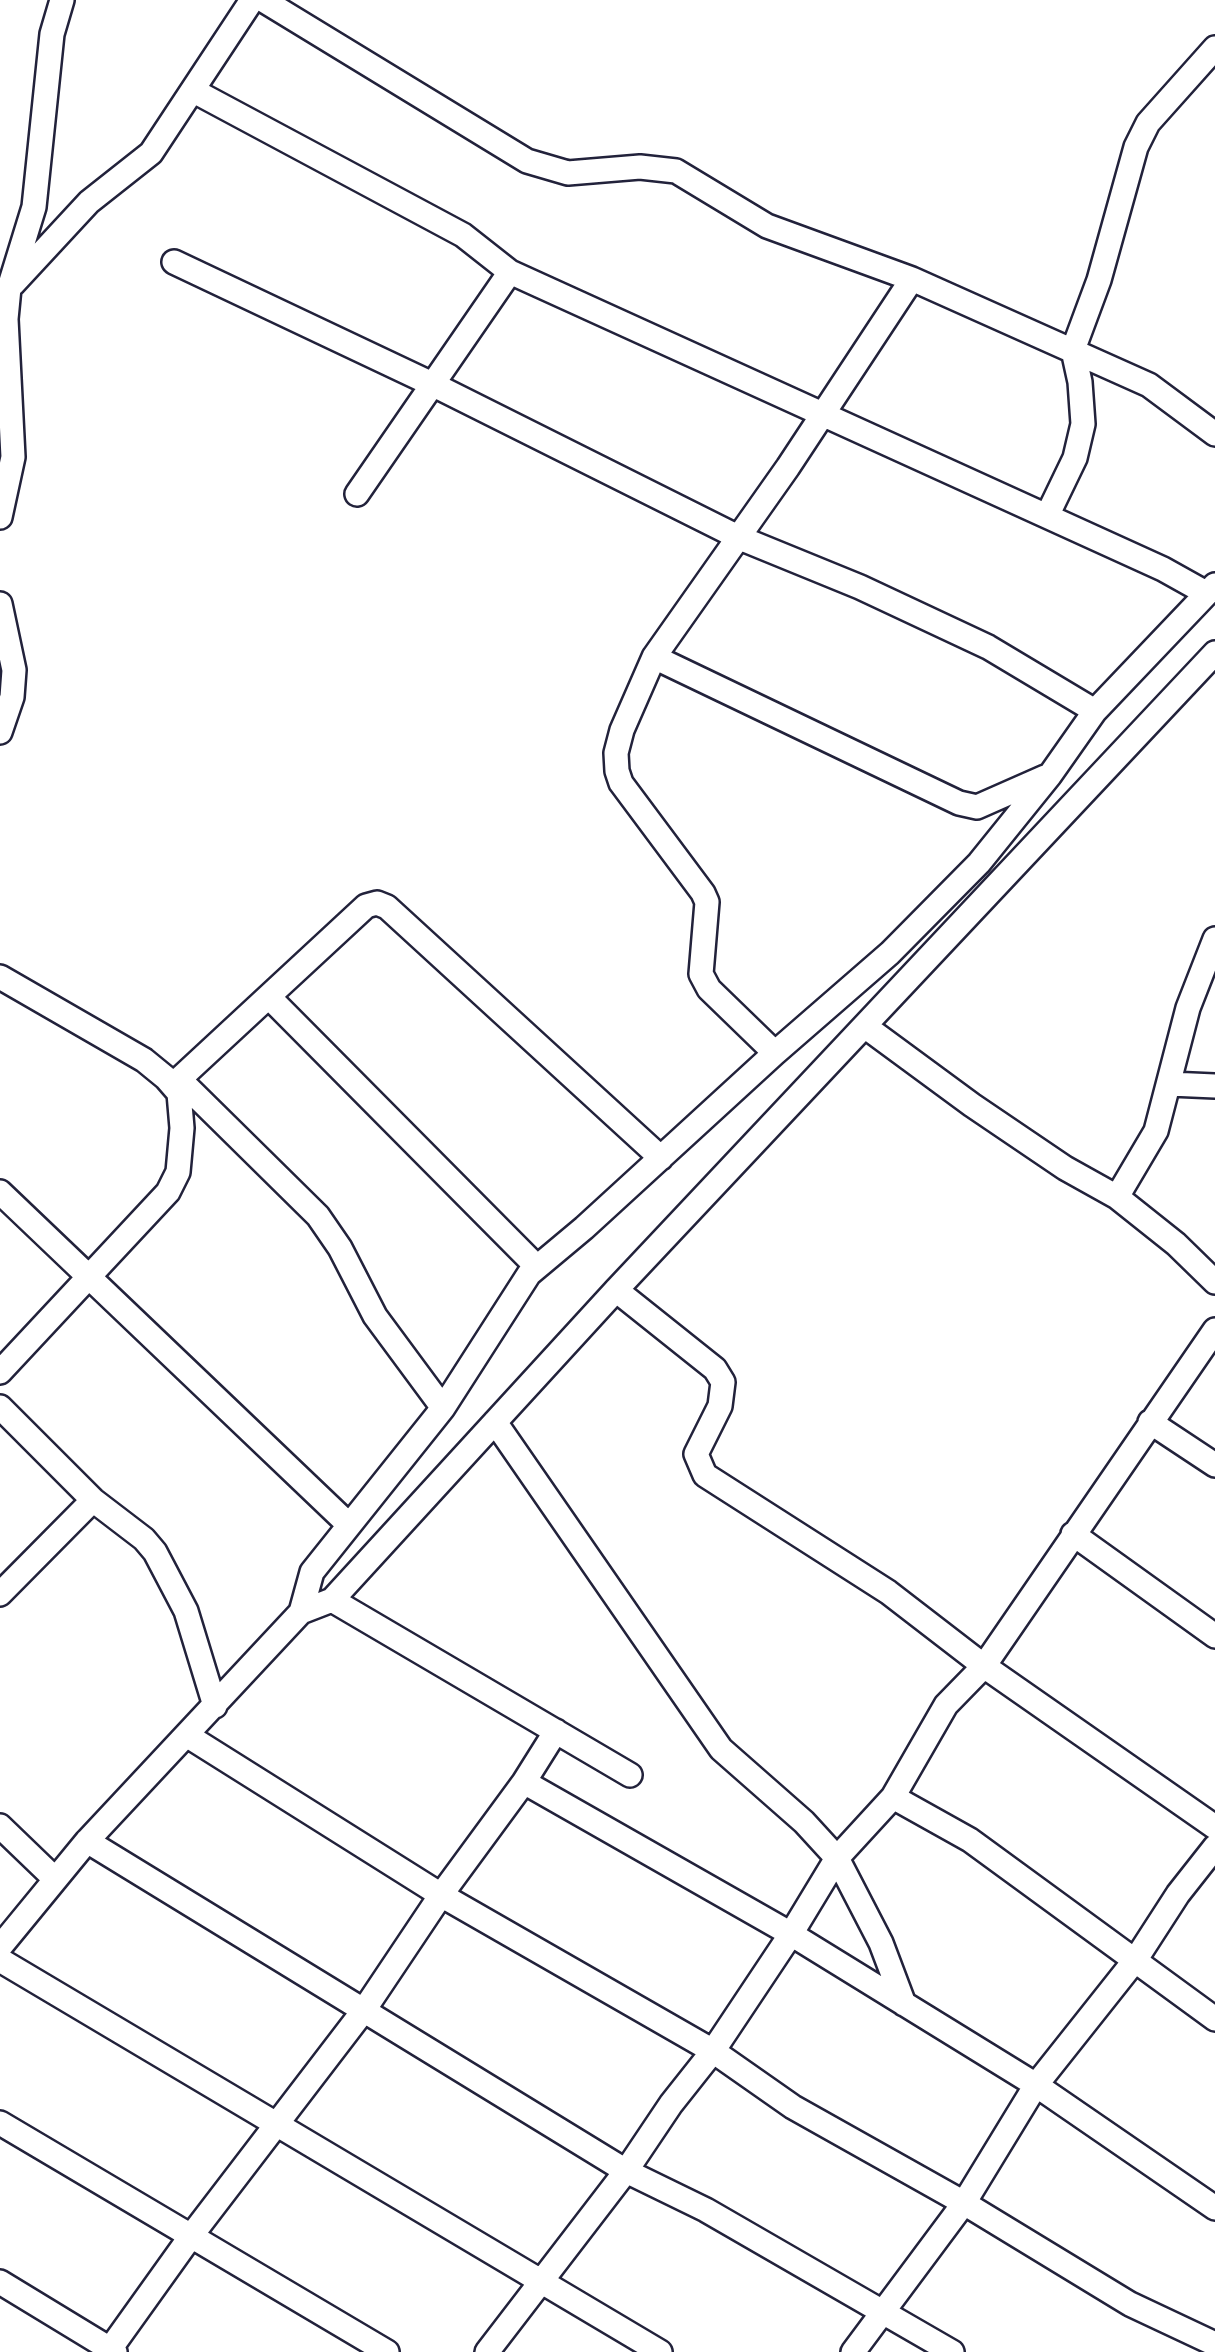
<!DOCTYPE html>
<style>
body{margin:0}
canvas{display:block;background:#fff}
</style>
<canvas width="1215" height="2352"></canvas>
<script>
const context = document.querySelector('canvas').getContext('2d');
context.lineJoin = 'round';
const shape = rows => new Path2D(rows.map(r => 'M' + r).join(''));
function strokePath(path, color, width, dash) { context.strokeStyle = color; context.lineWidth = width; context.lineCap = dash ? 'butt' : 'round'; context.setLineDash(dash || []); context.stroke(path); }
const minor = shape([
 [263,0,527,161,568,173,640,167,676,171,767,226,912,279,1149,385,1215,434],
 [194,91,463,235,510,272,1163,569,1206,593],
 [174,262,434,385,740,538,860,587,988,647,1095,711],
 [13,284,89,202,151,153,252,0],
 [357,494,510,272],
 [1047,516,1075,458,1083,424,1080,382,1073,350,1099,280,1136,147,1148,123,1215,48],
 [0,517,13,457,6,319,9,288,34,207,52,34,62,0],
 [0,604,14,670,12,697,0,732],
 [654,657,959,803,977,807,1045,777],
 [0,977,144,1060,166,1078,179,1093,182,1128,178,1172,168,1192,0,1372],
 [270,998,537,1267],
 [866,1027,972,1105,1065,1168,1117,1197,1176,1244,1215,1282],
 [775,1053,709,989,701,974,707,902,703,893,621,783,617,771,616,753,622,730,654,657,788,467,912,279],
 [179,1079,318,1216,340,1248,375,1316,443,1408],
 [174,1084,366,906,377,903,387,907,661,1158],
 [1170,1084,1215,1086],
 [0,1192,349,1525],
 [1117,1197,1156,1131,1188,1008,1215,939],
 [616,1290,715,1369,723,1382,720,1406,696,1454,705,1475,888,1592,984,1666,1215,1827],
 [0,1407,93,1500,144,1539,155,1552,186,1611,215,1706],
 [495,1422,721,1749,804,1822,837,1858,881,1943,904,2004],
 [1150,1422,1215,1465],
 [1073,1534,1215,1636],
 [0,1594,93,1500],
 [332,1600,630,1775],
 [301,1612,312,1572,443,1408,529,1274,584,1228,775,1053,890,953,979,863,1050,775,1095,711,1215,585],
 [188,1736,441,1895,713,2051,793,2107,964,2203,1130,2304,1215,2344],
 [524,1782,556,1731],
 [893,1797,970,1840,1215,2019],
 [0,1826,55,1879],
 [87,1841,626,2171,706,2210,952,2352],
 [0,1947,87,1841,301,1612,332,1600,616,1290,1215,653],
 [0,1960,660,2352],
 [0,2123,387,2352],
 [0,2282,115,2352],
 [108,2352,191,2236,364,2010,441,1895,524,1782,791,1934,1036,2085,1215,2208],
 [487,2352,626,2171,671,2104,713,2051,791,1934,837,1858,893,1797,946,1705,984,1666,1215,1330],
 [853,2352,964,2203,1036,2085,1136,1959,1178,1894,1215,1847]
]);
strokePath(minor, '#22223b', 28);
strokePath(minor, '#fff', 23);
</script>
